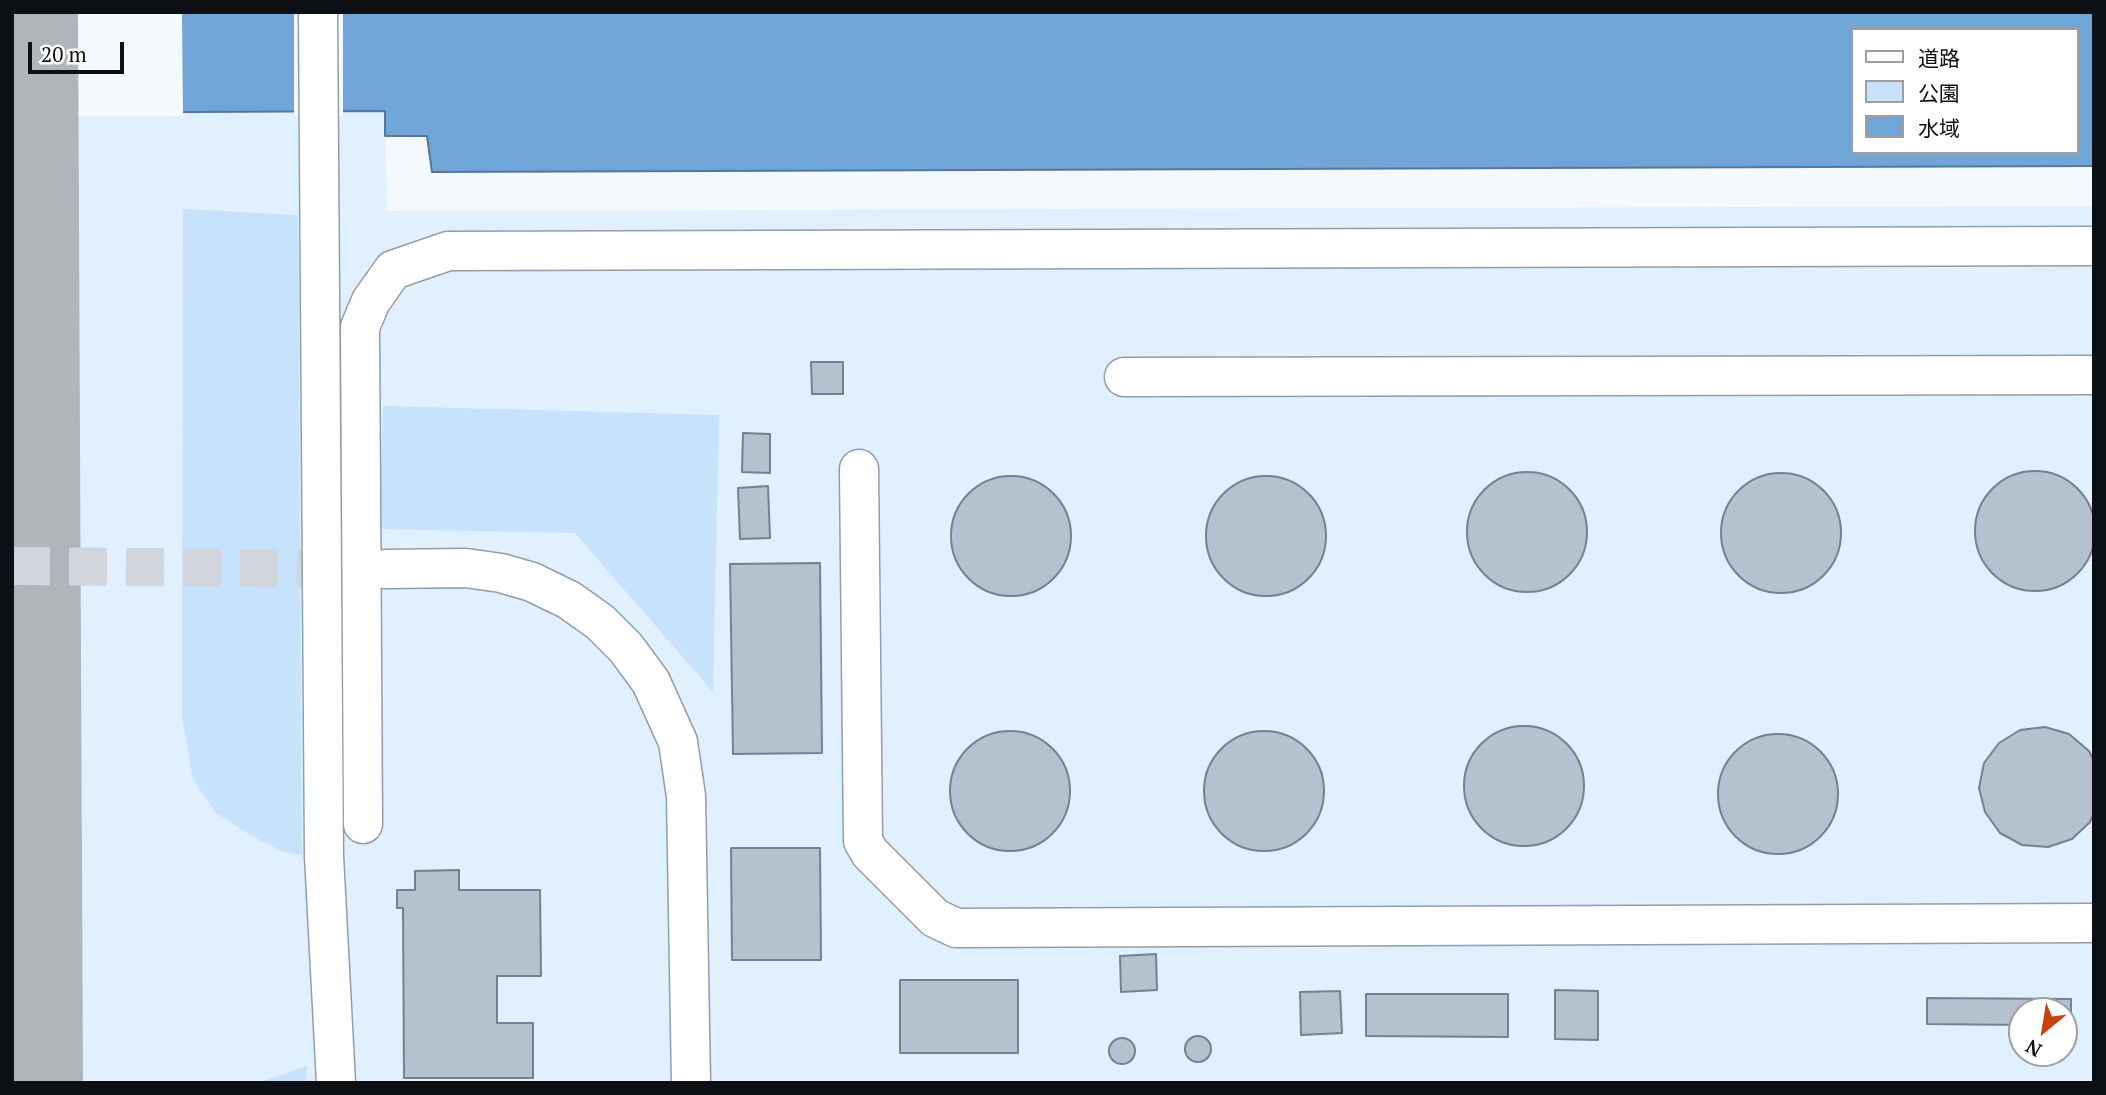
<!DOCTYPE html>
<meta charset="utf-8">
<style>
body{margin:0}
#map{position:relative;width:2106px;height:1095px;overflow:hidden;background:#f3f9fe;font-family:"PT Serif","Noto Sans JP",serif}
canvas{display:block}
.frame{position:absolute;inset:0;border:14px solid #0c1015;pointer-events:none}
.legend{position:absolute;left:1851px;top:28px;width:228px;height:126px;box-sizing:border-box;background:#fff;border:2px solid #9e9fa1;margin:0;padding:9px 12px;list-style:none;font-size:21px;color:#0c1015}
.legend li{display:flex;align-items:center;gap:14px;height:35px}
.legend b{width:35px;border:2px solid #9e9fa1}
.north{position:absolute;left:2008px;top:997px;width:70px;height:70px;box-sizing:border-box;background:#fff;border:2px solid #9e9fa1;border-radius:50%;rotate:210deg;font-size:19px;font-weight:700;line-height:28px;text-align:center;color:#0c1015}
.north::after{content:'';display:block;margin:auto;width:24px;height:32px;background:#ca430e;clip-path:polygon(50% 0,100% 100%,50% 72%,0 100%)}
.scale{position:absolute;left:28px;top:42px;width:96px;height:32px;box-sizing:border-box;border:4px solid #0c1015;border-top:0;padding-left:9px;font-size:21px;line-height:24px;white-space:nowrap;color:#0c1015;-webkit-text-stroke:5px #fff;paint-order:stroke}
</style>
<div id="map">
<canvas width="2106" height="1095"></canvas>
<div class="frame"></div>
<ul class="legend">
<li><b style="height:9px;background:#fff"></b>道路</li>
<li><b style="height:19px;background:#c7e2fc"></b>公園</li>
<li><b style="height:19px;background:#70a5d7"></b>水域</li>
</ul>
<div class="north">N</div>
<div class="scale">20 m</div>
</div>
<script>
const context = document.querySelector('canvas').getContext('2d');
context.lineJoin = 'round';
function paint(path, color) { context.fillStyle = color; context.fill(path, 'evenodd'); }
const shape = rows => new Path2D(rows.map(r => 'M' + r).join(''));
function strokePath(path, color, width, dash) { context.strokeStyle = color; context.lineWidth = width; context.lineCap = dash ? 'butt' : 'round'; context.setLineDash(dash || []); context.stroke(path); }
paint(shape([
 [12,12,344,112,385,111,387,211,2094,206,2094,1083,12,1083],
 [2022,1011,2064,1011,2064,1053,2022,1053]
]), '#e0f0ff');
paint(shape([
 [183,209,298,215,302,855,284,852,250,835,215,812,193,779,182,716],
 [383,406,719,415,713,692,575,533,380,529],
 [307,1066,306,1083,258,1083]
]), '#c7e2fc');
const water = shape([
 [12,12,2094,12,2094,166,432,172,427,136,385,136,385,111,12,113,12,12],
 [1852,30,2076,30,2076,152,1852,152,1852,30]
]);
paint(water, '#70a5d7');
strokePath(water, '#52789d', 2);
paint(shape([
 [12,12,182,12,183,116,12,116],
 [294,12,343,12,343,116,294,116]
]), '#f3f9fe');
strokePath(shape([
 [34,12,39,1083]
]), '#b0b5ba', 88);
const building = shape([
 [811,362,843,362,843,394,812,394,811,362],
 [743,433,770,434,770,473,742,472,743,433],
 '1975 531a60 60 0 1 1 120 0a60 60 0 1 1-120 0Z',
 '1467 532a60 60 0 1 1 120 0a60 60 0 1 1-120 0Z',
 '1721 533a60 60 0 1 1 120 0a60 60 0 1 1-120 0Z',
 '1206 536a60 60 0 1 1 120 0a60 60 0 1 1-120 0Z',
 '951 536a60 60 0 1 1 120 0a60 60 0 1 1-120 0Z',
 [768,486,770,538,740,539,738,488,768,486],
 [820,563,822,753,733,754,730,564,820,563],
 '1464 786a60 60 0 1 1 120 0a60 60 0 1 1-120 0Z',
 [2045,727,2069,734,2089,751,2094,761,2094,813,2090,822,2072,839,2048,847,2022,845,2000,833,1985,812,1979,788,1984,763,1999,743,2020,730,2045,727],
 '1204 791a60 60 0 1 1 120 0a60 60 0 1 1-120 0Z',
 '950 791a60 60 0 1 1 120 0a60 60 0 1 1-120 0Z',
 '1718 794a60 60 0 1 1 120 0a60 60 0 1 1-120 0Z',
 [731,848,820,848,821,960,732,960,731,848],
 [459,870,459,890,540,890,541,976,497,976,497,1023,533,1023,533,1078,404,1078,403,908,397,908,397,890,415,890,415,871,459,870],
 [1156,954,1157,990,1121,992,1120,956,1156,954],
 [900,980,1018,980,1018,1053,900,1053,900,980],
 [1555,990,1598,991,1598,1040,1555,1039,1555,990],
 [1340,991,1342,1033,1301,1035,1300,992,1340,991],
 [1366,994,1508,994,1508,1037,1366,1036,1366,994],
 [1927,998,2071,999,2071,1026,2064,1026,2064,1011,2022,1011,2022,1025,1927,1024,1927,998],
 '1185 1049a13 13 0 1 1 26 0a13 13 0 1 1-26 0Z',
 '1109 1051a13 13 0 1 1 26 0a13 13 0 1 1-26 0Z'
]);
paint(building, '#b4c1ce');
strokePath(building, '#75818d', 2);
strokePath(shape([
 [12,566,354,569]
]), '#d0d6db', 38, [38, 19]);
const minor = shape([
 [318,12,324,856,336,1083],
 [1124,377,2094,375],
 [859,469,863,841,870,853,935,918,956,928,2094,923],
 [385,569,466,568,501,573,532,582,569,600,600,622,626,648,651,682,678,742,686,796,691,1083],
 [363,824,360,327,371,301,393,270,448,251,2094,246]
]);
strokePath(minor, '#919eaa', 41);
strokePath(minor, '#fff', 38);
</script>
